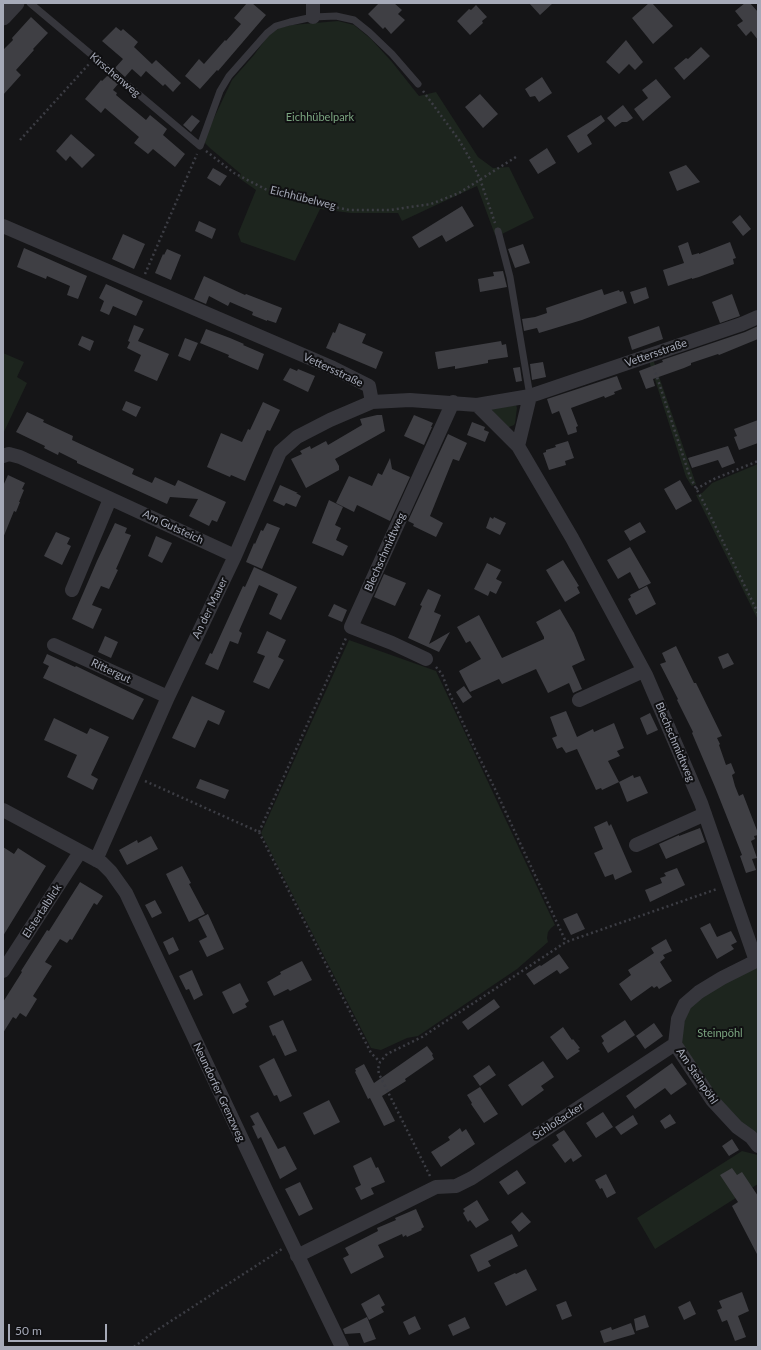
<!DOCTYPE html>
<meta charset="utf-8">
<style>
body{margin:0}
#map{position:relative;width:761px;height:1350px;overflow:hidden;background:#151517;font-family:Lato,sans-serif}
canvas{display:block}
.frame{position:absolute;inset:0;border:4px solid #a6aab8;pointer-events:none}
.scale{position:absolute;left:8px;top:1324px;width:99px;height:18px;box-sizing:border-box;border:2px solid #a6aab8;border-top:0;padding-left:5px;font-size:12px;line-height:14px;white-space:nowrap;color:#a6aab8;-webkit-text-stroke:3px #101012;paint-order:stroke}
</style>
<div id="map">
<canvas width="761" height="1350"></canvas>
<div class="frame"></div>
<div class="scale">50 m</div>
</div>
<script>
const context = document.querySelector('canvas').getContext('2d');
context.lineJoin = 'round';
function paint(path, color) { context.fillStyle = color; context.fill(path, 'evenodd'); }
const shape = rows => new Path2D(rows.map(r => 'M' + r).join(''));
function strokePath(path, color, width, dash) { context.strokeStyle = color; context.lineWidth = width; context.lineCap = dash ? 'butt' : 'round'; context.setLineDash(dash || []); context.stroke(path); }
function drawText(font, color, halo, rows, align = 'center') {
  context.font = font + ' Lato,sans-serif'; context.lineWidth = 4; context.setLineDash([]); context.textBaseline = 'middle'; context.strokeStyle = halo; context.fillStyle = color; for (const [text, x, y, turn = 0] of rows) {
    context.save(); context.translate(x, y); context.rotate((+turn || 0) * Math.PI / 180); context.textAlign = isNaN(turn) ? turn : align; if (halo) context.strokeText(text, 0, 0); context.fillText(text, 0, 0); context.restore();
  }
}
paint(shape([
 [338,21,354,25,371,39,392,62,419,96,436,92,478,157,493,168,509,167,534,218,502,234,495,235,477,186,402,221,398,213,351,213,320,209,295,261,241,242,238,234,256,190,239,178,241,174,211,149,205,143,204,139,232,80,254,55,268,36,279,28,292,25],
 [3,353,24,362,17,377,27,383,3,434],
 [653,359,696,484,692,486,691,485,686,477,649,361],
 [516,405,517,408,515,423,514,425,509,427,505,427,491,409],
 [758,464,758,620,696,495,702,493,712,483],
 [349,640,436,671,555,925,551,928,548,932,547,938,548,942,517,969,418,1036,407,1038,381,1050,371,1048,261,833],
 [758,962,758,1139,720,1103,683,1046,681,1037,683,1025,688,1011,697,998],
 [742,1151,758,1155,758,1184,655,1249,637,1218]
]), '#1d251e');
paint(shape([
 [247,3,252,3,266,15,218,71,217,70,200,89,185,76,199,59,204,64,225,40,226,41,241,24,234,18],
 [379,3,394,3,402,10,398,14,405,20,391,34,385,27,383,29,368,14],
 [529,3,553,3,540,15],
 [649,3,652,3,673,26,653,44,632,18],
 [745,3,750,3,758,12,758,40,751,31,746,36,737,25,743,21,735,11],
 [476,5,487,17,482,21,483,23,470,35,457,21,469,9,471,10],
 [31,17,48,33,33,49,34,50,16,70,21,75,3,95,3,50,13,40,12,38],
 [116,27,121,31,123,29,138,42,134,47,152,64,156,60,181,83,173,92,165,84,163,86,146,71,141,77,132,69,125,77,115,68,123,59,102,41],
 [626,40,643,62,635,70,629,64,619,74,606,62],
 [701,47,710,56,684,80,674,68,686,58,688,59],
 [108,75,118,84,113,90,117,93,116,95,146,120,150,115,167,129,163,135,185,154,175,167,153,149,148,154,134,143,139,137,105,108,101,113,85,99,101,80,102,81],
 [542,77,552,93,539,102,535,96,530,97,525,89],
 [656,79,671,97,643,121,634,109,648,98,642,90],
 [480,94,498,114,483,128,465,107],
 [623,105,633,118,627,122,622,122,615,127,607,118],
 [192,115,200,121,191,132,183,125],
 [601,115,605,121,587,135,592,144,578,153,567,136],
 [71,134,95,155,82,168,70,156,66,161,56,151],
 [547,148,556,163,538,174,529,160],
 [686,165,700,182,677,191,669,172],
 [213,168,227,176,220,186,207,178],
 [462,206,474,226,446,242,442,235,419,248,412,237],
 [740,215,751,229,743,236,732,222],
 [199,221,216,229,212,239,195,231],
 [123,234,145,244,134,269,112,259],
 [688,242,692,255,699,253,699,254,730,242,736,258,733,259,734,264,699,277,692,279,692,278,668,286,663,270,684,263,678,246],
 [523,244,530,263,515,268,508,249],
 [24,248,87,276,78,299,67,295,70,286,47,276,46,279,17,267],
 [167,249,181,255,171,280,155,273,163,254,164,255],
 [503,271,507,287,480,292,478,279,494,276,493,272],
 [204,276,245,295,246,294,282,308,276,323,267,320,267,321,252,315,253,312,230,302,228,306,209,296,206,304,194,299],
 [106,284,143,301,136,316,113,306,109,315,100,311,104,301,99,298],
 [646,287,649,298,634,304,630,292],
 [602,289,604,295,619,290,620,292,623,291,627,303,582,320,539,333,537,328,524,331,522,319,535,317,547,313,546,308],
 [732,294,740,316,720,323,712,302],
 [339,323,366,334,362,343,383,352,376,369,326,348,333,332,335,333],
 [134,325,144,329,138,341,169,354,157,381,134,371,141,355,127,348,130,342,128,341],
 [659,326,663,339,632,350,628,337],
 [758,326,758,339,719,355,718,354,691,363,691,365,684,368,653,379,655,386,646,389,639,371,663,362,662,360,745,332],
 [206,329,230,338,244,344,243,345,264,354,258,370,228,357,229,355,200,343],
 [82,336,94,341,90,351,78,345],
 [185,338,198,343,190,361,178,356],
 [501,341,502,345,506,344,508,357,488,360,488,363,455,369,455,366,438,369,435,352],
 [543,362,546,377,532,380,530,364],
 [520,367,522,381,516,382,513,368],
 [290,368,297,371,298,369,315,376,308,392,283,380],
 [617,376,622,389,614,392,615,394,605,398,604,396,571,408,578,426,576,427,577,432,568,435,559,411,552,414,547,399],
 [126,401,141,407,136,417,122,410],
 [263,402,280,410,270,431,267,430,245,481,231,475,230,477,207,467,221,433,242,442,248,429,250,430],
 [27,412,44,420,43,422,73,436,72,440,134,469,132,474,152,483,155,477,175,486,178,480,226,502,217,522,212,520,209,526,189,516,198,499,170,497,167,504,77,463,77,461,59,452,58,455,44,448,45,446,16,432],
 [377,415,382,415,385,431,335,459,339,466,339,470,306,488,291,459,302,454,300,451,310,446,311,449,326,441,328,445,362,425,360,419],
 [414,415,433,423,431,427,432,427,424,445,404,436],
 [758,420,758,443,739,450,734,437,737,436,734,429],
 [472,422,485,427,484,430,489,432,485,442,467,435],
 [448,434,467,443,459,461,453,459,430,516,443,523,436,537,413,526,414,524,408,521],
 [568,441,574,458,565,461,566,465,549,470,543,453,546,452,546,450,556,447,555,445],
 [728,446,735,463,722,468,718,460,692,468,688,458],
 [390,458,392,469,410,477,390,521,357,505,354,512,336,503,349,476,372,486,378,473,382,475],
 [8,475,25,483,22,489,24,490,19,502,20,502,16,512,14,511,3,538,3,486],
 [680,480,692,501,676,510,664,489],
 [280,485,298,493,296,493,301,496,296,507,286,503,284,506,273,501],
 [329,500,343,507,335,525,341,528,336,540,348,546,343,556,312,543],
 [490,517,493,519,494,517,506,523,500,535,486,528],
 [640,522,646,532,630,541,624,531],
 [115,523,127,528,125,533,131,535,116,569,118,570,109,589,101,586,92,605,102,609,93,629,72,619,97,561],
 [267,523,280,528,262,569,246,562,254,543,255,544,261,530,263,531],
 [56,532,70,538,67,544,71,546,62,565,44,556],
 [156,536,172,543,162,563,148,556],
 [630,547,651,583,639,589,630,572,618,579,607,560],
 [563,560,579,586,577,587,580,593,565,602,546,570],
 [487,563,501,570,496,579,502,582,496,594,490,591,488,596,474,589],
 [254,567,297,587,281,620,269,614,278,594,259,585,239,631,242,633,238,644,230,641,218,670,205,664,210,653,212,654,243,586,245,587],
 [384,574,406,583,395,606,374,597],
 [647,586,656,604,636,615,628,599,631,597,630,595],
 [428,589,441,595,434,612,441,615,429,644,450,632,439,652,408,638,422,606,420,605],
 [334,604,347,610,342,622,328,616],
 [560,609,574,633,585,660,572,666,582,689,573,693,569,683,548,693,536,669,502,684,499,679,470,692,459,671,481,659,470,641,466,643,457,627,479,615,502,658,544,639,544,637,536,622],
 [267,631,286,640,278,657,284,660,269,689,253,682,265,656,257,653],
 [105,636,118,642,111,658,98,652],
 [676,646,694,683,696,683,722,736,717,738,720,744,719,745,726,765,731,763,735,773,732,775,735,786,739,796,743,794,758,833,758,835,754,836,755,839,751,841,757,858,752,859,756,870,746,873,740,856,742,855,715,787,692,733,693,732,677,700,678,699,660,664,666,662,662,653],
 [728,653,734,664,723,669,718,657],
 [47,654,75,667,76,666,144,699,133,720,43,678,49,666,43,663],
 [464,686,472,697,463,703,456,692],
 [192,696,225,711,219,725,208,720,195,748,172,738],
 [566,711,577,737,593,729,594,732,614,723,624,748,617,751,620,756,608,761,619,782,633,775,634,778,640,776,648,793,627,802,619,782,602,790,601,788,596,790,577,749,566,753,562,747,557,749,552,738,557,736,550,717],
 [650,713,658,730,647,735,640,718],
 [54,718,87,734,90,728,109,737,91,775,98,779,93,790,67,777,77,755,44,740],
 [200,779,229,790,225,799,196,788],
 [607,821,609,826,611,824,632,872,615,880,613,874,605,877,594,853,603,849,594,827],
 [700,828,705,842,666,859,659,844,679,835,679,836],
 [151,836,158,849,127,865,119,850,137,840,138,843],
 [3,847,14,854,18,848,46,866,3,936],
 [182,866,191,883,189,884,205,914,189,922,166,874],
 [677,868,685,885,650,902,645,890,662,883,660,878,666,876,664,873],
 [80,882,103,896,97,905,94,903,72,940,70,939,67,943,60,939,45,962,52,966,33,996,37,999,26,1017,20,1013,16,1019,13,1017,3,1033,3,1002,22,972,21,971,47,930,49,931],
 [155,900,162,913,152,918,145,905],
 [577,913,585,929,571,935,563,919],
 [208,914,224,949,207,957,199,941,207,937,198,919],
 [710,923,717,937,731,931,737,942,731,945,734,949,717,959,700,928],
 [173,937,179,950,169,955,163,942],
 [666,939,672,951,663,955,665,958,660,962,672,981,659,989,657,986,654,988,652,986,631,1001,619,984,631,975,628,970,654,953,651,948],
 [559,954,569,968,560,974,557,970,534,985,526,974,540,965,541,966],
 [302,961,312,980,290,991,288,989,274,996,267,982,281,974,280,972],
 [192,970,203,995,194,1000,189,989,186,990,179,976],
 [240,983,249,1001,245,1004,247,1007,233,1014,222,992],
 [494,999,500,1007,468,1030,462,1022],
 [283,1020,297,1051,285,1056,275,1035,273,1036,269,1026],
 [625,1020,635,1035,608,1053,602,1043,604,1041,601,1036],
 [654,1023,663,1036,645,1049,636,1036],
 [563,1027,572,1040,573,1039,580,1048,578,1049,580,1051,567,1060,550,1037],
 [427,1046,433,1054,432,1055,434,1059,405,1079,406,1081,382,1096,395,1121,384,1126,370,1098,368,1099,355,1072,356,1071,355,1069,364,1064,374,1083],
 [274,1058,292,1096,280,1102,277,1095,274,1096,259,1066],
 [543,1061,554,1077,541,1086,544,1090,522,1106,508,1085],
 [672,1063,687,1084,671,1095,665,1088,635,1109,626,1096],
 [489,1065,496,1075,480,1086,473,1076],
 [480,1087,498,1114,484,1123,471,1104,472,1103,467,1095],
 [329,1100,340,1122,314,1135,303,1113],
 [258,1112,278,1149,285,1146,297,1169,280,1179,261,1137,258,1139,252,1126,255,1125,250,1116],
 [603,1112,613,1127,596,1138,586,1123],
 [670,1114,676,1123,665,1129,660,1121],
 [633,1115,638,1124,621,1135,615,1127],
 [460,1128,462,1132,466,1129,475,1144,441,1167,431,1152,450,1140,448,1137],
 [564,1130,582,1156,573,1162,571,1158,565,1163,552,1145,559,1140,556,1135],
 [732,1139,739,1150,729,1156,722,1146],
 [371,1157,376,1168,378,1167,385,1182,371,1188,374,1194,361,1200,355,1188,361,1185,353,1166],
 [732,1168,737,1175,742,1172,758,1196,758,1256,732,1206,738,1202,720,1175],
 [517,1170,526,1183,508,1195,499,1182],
 [606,1174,616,1193,607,1198,602,1188,600,1189,595,1180],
 [300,1182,313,1209,299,1216,285,1189],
 [477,1200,489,1220,476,1228,470,1220,468,1222,463,1213,465,1211,463,1209],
 [416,1209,424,1227,421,1229,422,1230,407,1237,406,1235,403,1237,402,1234,378,1245,384,1257,351,1274,343,1258,349,1255,345,1248,378,1231,377,1228,396,1220,395,1218],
 [522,1212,531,1222,519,1232,511,1222],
 [512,1234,518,1246,488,1261,491,1266,478,1272,470,1255],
 [526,1269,537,1290,506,1306,494,1283,515,1273,516,1274],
 [742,1292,749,1311,738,1316,746,1337,735,1341,727,1320,722,1322,717,1310,722,1308,719,1301],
 [379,1294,385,1305,381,1307,384,1312,369,1320,361,1304],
 [566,1301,572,1316,562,1320,556,1305],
 [690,1301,696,1314,684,1320,678,1307],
 [645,1315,649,1327,636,1331,634,1319],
 [415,1316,421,1329,409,1335,403,1322],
 [367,1317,376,1339,364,1343,360,1333,345,1334,343,1329],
 [465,1317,470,1328,453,1336,448,1325],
 [631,1323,635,1334,604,1343,600,1331,611,1327,612,1330]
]), '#3f3f44');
strokePath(shape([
 [423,91,459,140,470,159,480,179,495,223],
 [20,140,89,64],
 [206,151,234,173,265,189,301,200,349,210,390,210,431,204,459,193,516,157],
 [145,274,197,154],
 [654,368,690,477,704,503,758,613],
 [696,489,714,479,758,461],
 [436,667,442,674,448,690,474,747,495,789,566,942],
 [145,781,259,832,371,1053,380,1062],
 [259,832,346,638],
 [430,1176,379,1074,378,1069,380,1062,387,1054,422,1037,566,942,717,889],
 [134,1347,151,1334,282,1249]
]), '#3c3d44', 2.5, [2, 3]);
strokePath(shape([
 [30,3,200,146,220,91,229,76,267,33,276,26,290,22,313,17,336,16,354,20,369,32,392,54,418,84],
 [498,231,510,277,530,396]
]), '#36363c', 7);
strokePath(shape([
 [313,3,313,17],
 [3,226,333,368,369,386,372,402,410,400,477,405,530,396,742,324,758,317],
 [477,405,518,446,572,538,646,675,701,803,756,961],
 [518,446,530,396],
 [3,456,9,454,20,457,235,556],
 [72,590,110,499],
 [54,645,168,697],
 [426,659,392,643,351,627,453,402],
 [579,700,643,671],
 [3,810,102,863,111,872,126,893,267,1192,342,1347],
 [636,845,705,814],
 [96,860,168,697,235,556,280,452,297,437,330,420,372,402],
 [758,960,722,978,699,992,685,1004,678,1019,675,1044,712,1100,737,1127,751,1137,758,1146],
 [3,971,80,852],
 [297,1256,436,1187,456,1186,472,1178,675,1044]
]), '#36363c', 14);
strokePath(shape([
 [3,17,16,3]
]), '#36363c', 17);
drawText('11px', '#a6aab8', '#101012', [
 ["Kirschenweg",115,75,40],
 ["Eichhübelweg",303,198,14],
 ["Vettersstraße",656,353,-19],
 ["Vettersstraße",333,370,25],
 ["Am Gutsteich",173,527,25],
 ["Blechschmidtweg",385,552,-66],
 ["An der Mauer",210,608,-64],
 ["Rittergut",111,671,25],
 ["Blechschmidtweg",675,742,67],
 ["Elstertalblick",42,911,-57],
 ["Am Steinpöhl",697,1076,56],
 ["Neundorfer Grenzweg",219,1092,65],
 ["Schloßacker",558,1121,-33]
]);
drawText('11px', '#7ba580', '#101012', [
 ["Eichhübelpark",320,117],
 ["Steinpöhl",720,1033]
]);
</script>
